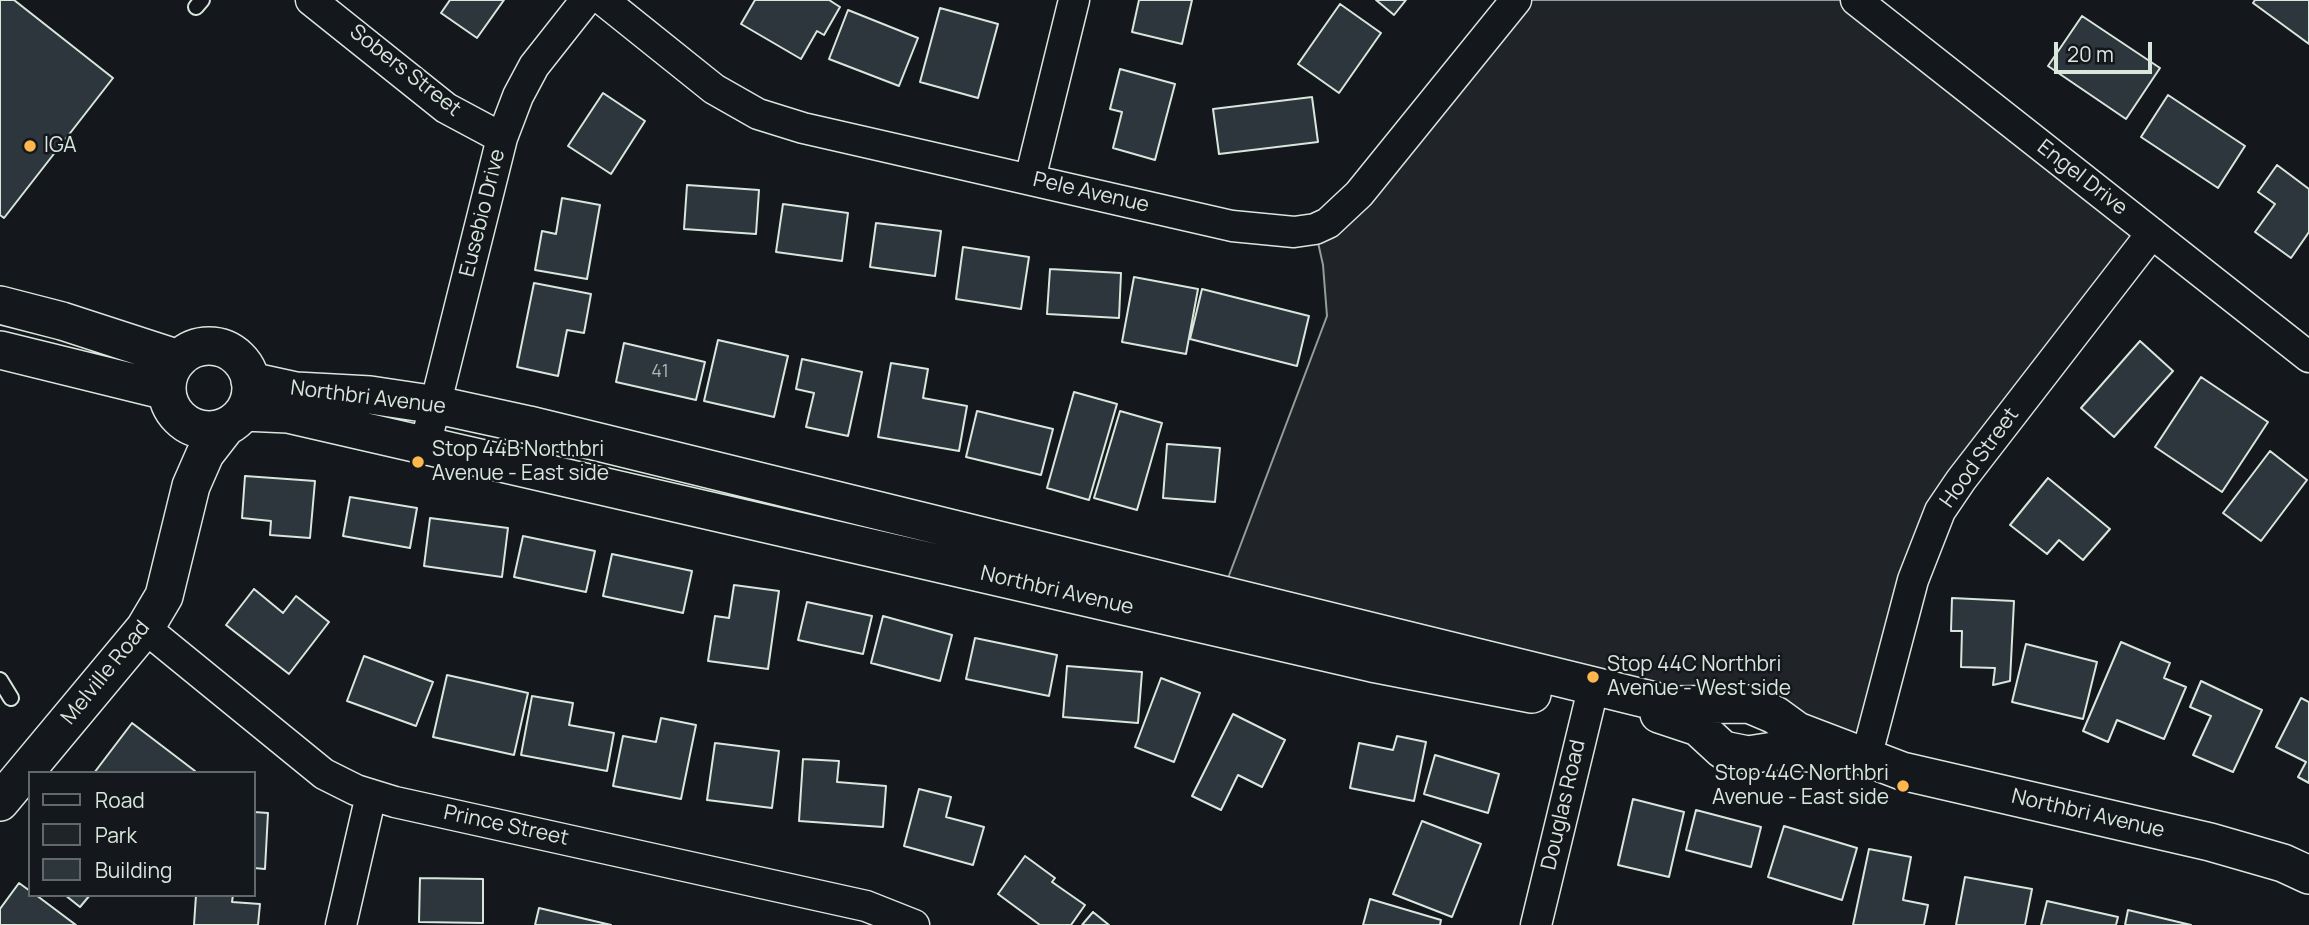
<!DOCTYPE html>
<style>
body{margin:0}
#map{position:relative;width:2309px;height:925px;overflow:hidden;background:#14181c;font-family:Manrope,sans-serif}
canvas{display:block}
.legend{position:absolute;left:28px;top:771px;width:228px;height:126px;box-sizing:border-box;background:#14181c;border:2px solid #626a69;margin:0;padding:9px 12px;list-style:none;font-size:21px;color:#d8e6dc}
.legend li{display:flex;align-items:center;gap:14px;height:35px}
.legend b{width:35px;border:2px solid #626a69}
.scale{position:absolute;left:2054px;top:42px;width:98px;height:32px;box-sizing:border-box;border:4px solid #d8e6dc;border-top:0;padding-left:9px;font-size:21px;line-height:24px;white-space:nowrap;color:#d8e6dc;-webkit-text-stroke:5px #14181c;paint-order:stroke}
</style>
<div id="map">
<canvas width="2309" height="925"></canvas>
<ul class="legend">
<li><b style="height:9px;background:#14181c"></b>Road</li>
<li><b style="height:19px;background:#202428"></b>Park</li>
<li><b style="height:19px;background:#2c363c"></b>Building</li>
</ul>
<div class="scale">20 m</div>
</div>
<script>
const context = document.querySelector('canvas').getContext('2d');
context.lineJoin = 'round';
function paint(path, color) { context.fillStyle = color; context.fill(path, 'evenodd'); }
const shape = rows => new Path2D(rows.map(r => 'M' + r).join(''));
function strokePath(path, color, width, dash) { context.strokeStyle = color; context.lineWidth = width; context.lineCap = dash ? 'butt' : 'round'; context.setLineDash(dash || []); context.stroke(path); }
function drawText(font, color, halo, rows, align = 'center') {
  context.font = font + ' Manrope,sans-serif'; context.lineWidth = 5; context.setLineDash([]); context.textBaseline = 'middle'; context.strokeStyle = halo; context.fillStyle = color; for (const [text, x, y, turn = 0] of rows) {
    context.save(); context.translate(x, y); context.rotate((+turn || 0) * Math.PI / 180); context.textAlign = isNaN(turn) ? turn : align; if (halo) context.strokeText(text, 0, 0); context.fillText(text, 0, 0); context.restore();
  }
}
const green = shape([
 [1516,0,1856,0,2152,233,1961,480,1866,758,1797,731,1222,594,1327,316,1323,265,1315,229,1516,0]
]);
paint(green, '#202428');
strokePath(green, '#939e99', 2);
const building = shape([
 [0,0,14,0,113,78,4,218,0,215,0,0],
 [450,0,504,0,477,38,441,13,450,0],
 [755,0,829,0,840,7,824,35,817,31,801,59,741,24,755,0],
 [1139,0,1192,0,1182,44,1132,32,1139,0],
 [1376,0,1406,0,1394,15,1376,0],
 [2255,0,2309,0,2309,44,2253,3,2255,0],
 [1340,4,1381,33,1339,93,1298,64,1340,4],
 [940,8,998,24,978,98,920,82,940,8],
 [848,10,918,38,899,86,829,59,848,10],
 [2082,16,2160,68,2126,119,2048,66,2082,16],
 [1120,69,1175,84,1155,160,1113,148,1122,112,1110,109,1120,69],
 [603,93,645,121,611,174,568,146,603,93],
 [2168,95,2245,146,2218,188,2141,137,2168,95],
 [1312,97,1318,142,1219,154,1213,109,1312,97],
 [2277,165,2309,189,2309,232,2291,258,2255,232,2275,204,2258,192,2277,165],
 [687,185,759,190,756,234,684,229,687,185],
 [562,198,600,205,587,279,535,270,542,231,556,234,562,198],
 [783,204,848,213,842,261,776,252,783,204],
 [876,223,941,231,935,276,870,267,876,223],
 [963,247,1029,257,1021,309,956,299,963,247],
 [1050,269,1121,273,1119,318,1047,314,1050,269],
 [1134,277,1198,289,1186,354,1122,342,1134,277],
 [534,283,591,294,584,333,567,330,558,376,517,367,534,283],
 [1202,289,1309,316,1297,366,1190,339,1202,289],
 [718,340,788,356,774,417,704,401,718,340],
 [2140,341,2173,371,2114,437,2081,408,2140,341],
 [624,343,705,362,696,400,616,382,624,343],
 [802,359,862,372,848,436,806,427,814,393,796,389,802,359],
 [891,363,928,369,923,398,967,406,959,451,878,437,891,363],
 [2201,377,2268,422,2222,492,2155,447,2201,377],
 [1074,392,1117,404,1089,500,1047,488,1074,392],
 [977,411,1053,429,1041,475,966,457,977,411],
 [1120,411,1162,423,1137,510,1094,498,1120,411],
 [1167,444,1220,448,1215,502,1163,498,1167,444],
 [2270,451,2307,480,2261,541,2223,513,2270,451],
 [245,476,315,481,310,538,270,535,271,521,242,518,245,476],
 [2048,478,2110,529,2083,560,2059,540,2047,554,2010,525,2048,478],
 [350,497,417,508,410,548,343,536,350,497],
 [430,518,508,528,502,577,424,566,430,518],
 [523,536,595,551,586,592,514,577,523,536],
 [612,554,692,571,683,613,603,596,612,554],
 [734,585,779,591,768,669,708,661,715,616,729,618,734,585],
 [254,589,283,613,296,596,329,622,289,674,226,625,254,589],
 [1952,598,2014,601,2010,681,1993,685,1995,668,1961,667,1962,631,1951,631,1952,598],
 [807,602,872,616,863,654,798,640,807,602],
 [883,616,952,635,940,681,871,663,883,616],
 [975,638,1057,655,1049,696,966,679,975,638],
 [2121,642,2170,663,2164,678,2186,687,2164,739,2117,720,2108,742,2083,731,2121,642],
 [2026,644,2097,662,2083,719,2012,702,2026,644],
 [364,656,433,682,416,726,347,701,364,656],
 [1067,666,1142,672,1138,723,1063,717,1067,666],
 [447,675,528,693,514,755,433,737,447,675],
 [1161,678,1200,693,1174,762,1135,747,1161,678],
 [2201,681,2262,710,2233,772,2193,755,2211,716,2190,707,2201,681],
 [532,696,573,703,569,725,614,733,607,771,521,755,532,696],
 [2301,698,2309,702,2309,783,2298,777,2306,762,2276,747,2301,698],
 [1233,714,1285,740,1262,787,1238,775,1221,810,1192,796,1233,714],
 [661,718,696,725,681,799,613,786,623,736,656,742,661,718],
 [132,723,195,771,193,773,94,773,132,723],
 [1397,736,1426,742,1414,801,1350,788,1359,743,1393,750,1397,736],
 [715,743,779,751,772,808,707,800,715,743],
 [1435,755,1499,774,1488,813,1424,794,1435,755],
 [803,759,839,761,837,782,886,786,883,827,799,821,803,759],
 [919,789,951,797,946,817,984,827,973,865,904,846,919,789],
 [1633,799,1684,812,1669,877,1618,865,1633,799],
 [1696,810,1761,827,1751,867,1686,850,1696,810],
 [254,812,268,813,265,869,254,868,254,812],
 [1422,821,1481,844,1452,917,1393,894,1422,821],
 [1784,826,1857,848,1842,900,1768,877,1784,826],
 [1869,849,1911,857,1903,900,1928,905,1924,925,1853,925,1869,849],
 [1025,856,1055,878,1052,882,1085,905,1071,925,1040,925,998,894,1025,856],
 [1965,877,2032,889,2025,925,1956,925,1965,877],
 [420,878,483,879,483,923,419,922,420,878],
 [19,883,30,891,30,895,36,895,76,925,0,925,0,909,19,883],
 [65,895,90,895,80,907,65,895],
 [196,895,233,895,232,902,260,904,258,925,194,925,196,895],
 [1370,899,1441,920,1440,925,1363,925,1370,899],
 [2047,901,2118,917,2116,925,2041,925,2047,901],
 [539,908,611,925,535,925,539,908],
 [2128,910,2191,925,2125,925,2128,910],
 [1093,912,1109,925,1082,925,1093,912]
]);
paint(building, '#2c363c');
strokePath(building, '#d8e6dc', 2);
const service = shape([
 [196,7,202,0],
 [0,680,11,698]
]);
const minor = shape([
 [311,0,446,108,502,138],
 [603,0,714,89,758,114,803,128,1232,226,1294,232,1315,229,1328,223,1359,194,1516,0],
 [1856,0,2309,357],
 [1030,179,1074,0],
 [425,446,502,138,518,96,534,66,586,0],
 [145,628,324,774,356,790,395,802,866,906,914,925],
 [1866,758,1913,580,1940,511,1961,480,2152,233],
 [341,925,371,795],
 [1536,925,1594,685]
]);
const tertiary = shape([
 [0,305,62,321,179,359],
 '167 388a42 42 0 1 1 84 0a42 42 0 1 1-84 0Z',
 [0,350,167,391],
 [250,381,296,391,370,395,437,405,529,425,1671,705,1749,704,1775,715,1797,731,1902,771,2210,842,2283,863,2309,875],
 [244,412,288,414,1372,663,1532,694],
 [1659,714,1698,727,1723,750,1748,755,1774,751,1830,754],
 [0,802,145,628,164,596,191,486,205,454,226,427]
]);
strokePath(service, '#d8e6dc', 18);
strokePath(minor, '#d8e6dc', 33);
strokePath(tertiary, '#d8e6dc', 40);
strokePath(service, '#14181c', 14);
strokePath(minor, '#14181c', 30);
strokePath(tertiary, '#14181c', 37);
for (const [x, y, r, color] of [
 [30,146,7,"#ffb74d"],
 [418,462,7,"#ffb74d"],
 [1593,677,7,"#ffb74d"],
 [1903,786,7,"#ffb74d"]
]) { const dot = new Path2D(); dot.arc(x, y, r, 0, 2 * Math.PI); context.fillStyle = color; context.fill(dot); strokePath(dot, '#14181c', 2.5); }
drawText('18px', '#adbab4', null, [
 ["41",660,372]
]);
drawText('21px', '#d8e6dc', '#14181c', [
 ["Sobers Street",405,71,38],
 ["Engel Drive",2082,178,38],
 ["Pele Avenue",1091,193,13],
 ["Eusebio Drive",483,213,-76],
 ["Northbri Avenue",368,398,7],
 ["Hood Street",1980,458,-54],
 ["Northbri Avenue",1057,591,13],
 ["Melville Road",106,673,-51],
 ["Douglas Road",1564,805,-77],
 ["Northbri Avenue",2088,814,13],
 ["Prince Street",506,826,12]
]);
drawText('21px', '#d8e6dc', '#14181c', [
 ["IGA",44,146],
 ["Stop 44B Northbri",432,450],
 ["Avenue - East side",432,474],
 ["Stop 44C Northbri",1607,665],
 ["Avenue - West side",1607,689],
 ["Stop 44C Northbri",1889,774,"right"],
 ["Avenue - East side",1889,798,"right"]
], 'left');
</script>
